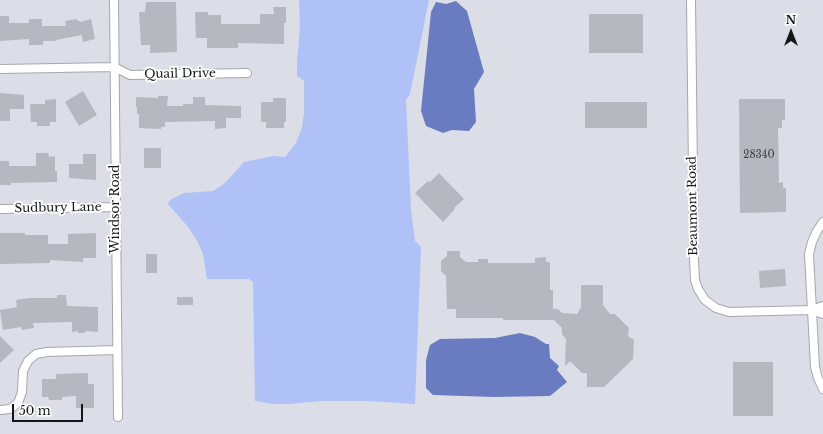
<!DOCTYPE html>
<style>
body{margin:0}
#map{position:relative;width:823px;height:434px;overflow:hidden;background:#dbdee6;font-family:"Libre Baskerville",serif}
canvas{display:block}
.north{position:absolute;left:771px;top:12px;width:40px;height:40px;-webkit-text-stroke:3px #fff;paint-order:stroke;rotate:0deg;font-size:11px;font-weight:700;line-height:16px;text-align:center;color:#151619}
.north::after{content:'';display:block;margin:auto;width:14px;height:18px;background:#151619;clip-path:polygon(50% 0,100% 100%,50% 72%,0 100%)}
.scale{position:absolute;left:12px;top:404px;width:71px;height:18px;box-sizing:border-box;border:2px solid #151619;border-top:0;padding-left:5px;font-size:12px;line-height:14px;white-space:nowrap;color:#151619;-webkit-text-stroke:3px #fff;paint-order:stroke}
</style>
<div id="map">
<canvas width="823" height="434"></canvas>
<div class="north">N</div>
<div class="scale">50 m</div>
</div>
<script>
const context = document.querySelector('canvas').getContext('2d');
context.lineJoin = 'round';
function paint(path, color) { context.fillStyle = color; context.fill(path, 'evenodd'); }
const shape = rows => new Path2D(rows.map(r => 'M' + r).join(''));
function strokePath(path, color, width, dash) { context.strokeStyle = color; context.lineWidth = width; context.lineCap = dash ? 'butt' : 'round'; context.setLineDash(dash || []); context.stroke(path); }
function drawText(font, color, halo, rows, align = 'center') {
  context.font = font + ' "Libre Baskerville",serif'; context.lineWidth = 4; context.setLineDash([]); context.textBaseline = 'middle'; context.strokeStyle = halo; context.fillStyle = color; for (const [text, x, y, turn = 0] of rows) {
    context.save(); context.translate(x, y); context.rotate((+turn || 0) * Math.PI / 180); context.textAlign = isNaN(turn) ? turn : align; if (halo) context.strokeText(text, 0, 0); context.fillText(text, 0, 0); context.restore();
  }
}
paint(shape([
 [299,0,429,0,410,94,406,100,411,209,415,241,421,247,415,404,368,401,321,401,289,404,273,404,255,401,253,282,249,279,207,279,203,254,197,241,189,228,168,204,170,200,184,193,213,191,225,183,244,162,273,156,285,157,296,143,302,128,304,113,304,81,297,76,297,61,300,28]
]), '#b0c1f8');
paint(shape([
 [456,1,467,11,484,72,474,89,476,122,469,131,452,130,443,133,426,126,421,111,431,12,436,2,446,4],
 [520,333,535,337,546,344,549,344,550,358,559,366,557,370,567,382,550,396,494,397,433,395,426,388,426,360,430,345,440,339,495,338]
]), '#697cc2');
paint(shape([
 [146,2,176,2,177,52,150,53,150,45,141,45,139,12,145,12],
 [273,7,286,7,286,23,284,23,284,44,238,43,238,48,207,48,207,38,196,38,195,12,208,12,208,15,221,15,221,24,260,24,260,14,274,14],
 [589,14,643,14,643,53,589,53],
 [0,16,9,16,9,23,29,23,29,19,42,19,42,26,66,26,65,21,76,19,80,22,91,19,95,39,83,42,82,35,56,40,56,41,43,41,43,45,29,45,29,39,0,41],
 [83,91,97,115,79,126,65,102],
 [0,93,24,95,24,109,10,109,10,121,0,121],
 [158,96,168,96,167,106,183,106,183,104,193,104,193,97,205,97,205,105,241,106,241,118,226,118,226,128,215,129,215,121,165,122,165,127,161,127,161,129,139,128,139,114,137,114,137,107,136,107,136,97,158,98],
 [273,98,286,98,286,122,284,122,284,128,266,128,266,122,261,122,261,102,273,102],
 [56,99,56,122,50,122,50,126,37,126,37,122,31,122,30,104,45,104,45,100],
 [739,99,785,99,785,120,782,120,782,128,778,128,779,183,783,182,783,188,786,188,786,212,740,213],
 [585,102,647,102,647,128,585,128],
 [144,148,161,148,161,168,144,168],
 [36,153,48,153,49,157,55,156,55,171,57,171,57,182,11,183,11,185,0,185,0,161,9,161,9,166,36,166],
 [83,154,96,154,96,180,69,178,69,164,83,164],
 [439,173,464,199,454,208,455,209,443,222,415,193,428,181,430,182],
 [0,233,25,233,25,235,48,235,48,244,68,244,68,234,96,233,96,258,83,258,83,262,50,260,50,263,0,264],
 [447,251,460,251,460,257,466,262,478,262,478,259,488,259,488,263,535,263,535,258,546,257,546,262,550,262,550,290,553,290,553,309,558,309,562,313,577,314,581,307,581,285,603,285,603,305,610,314,615,314,629,328,628,336,634,340,633,359,604,387,587,387,587,373,582,373,570,361,565,366,566,339,562,334,562,328,554,320,504,320,502,318,456,318,456,309,447,309,446,276,441,271,441,261,447,256],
 [146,254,157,254,157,273,146,273],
 [785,269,786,286,760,288,759,271],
 [57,295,66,295,67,306,98,307,98,332,85,331,85,333,78,333,78,331,72,332,72,322,33,323,34,328,22,330,21,327,3,330,0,310,17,307,16,300,29,298,57,298],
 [177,297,193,297,193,305,177,305],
 [0,336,14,350,0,363],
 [733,362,773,362,773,416,733,416],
 [88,373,88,384,94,384,94,408,76,408,76,396,62,397,62,400,49,400,48,397,42,397,42,379,56,379,56,374]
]), '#b5b8bf');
const minor = shape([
 [114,0,118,417],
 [691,0,694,259,695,280,698,289,705,300,716,308,729,312,812,310,823,314],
 [0,69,114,67,130,75,247,73],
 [0,209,116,207],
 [823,222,817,231,812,242,809,254,815,367,818,378,823,389],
 [812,310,823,306],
 [0,410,10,409,18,403,22,392,23,371,28,361,36,354,47,352,116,350]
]);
strokePath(minor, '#a4a7ae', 10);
strokePath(minor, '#fff', 8);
drawText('10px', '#3d3e42', null, [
 ["28340",759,155]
]);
drawText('12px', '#151619', '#fff', [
 ["Quail Drive",180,74,-1],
 ["Beaumont Road",693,206,-91],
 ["Sudbury Lane",58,208,-1],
 ["Windsor Road",116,209,-90]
]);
</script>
